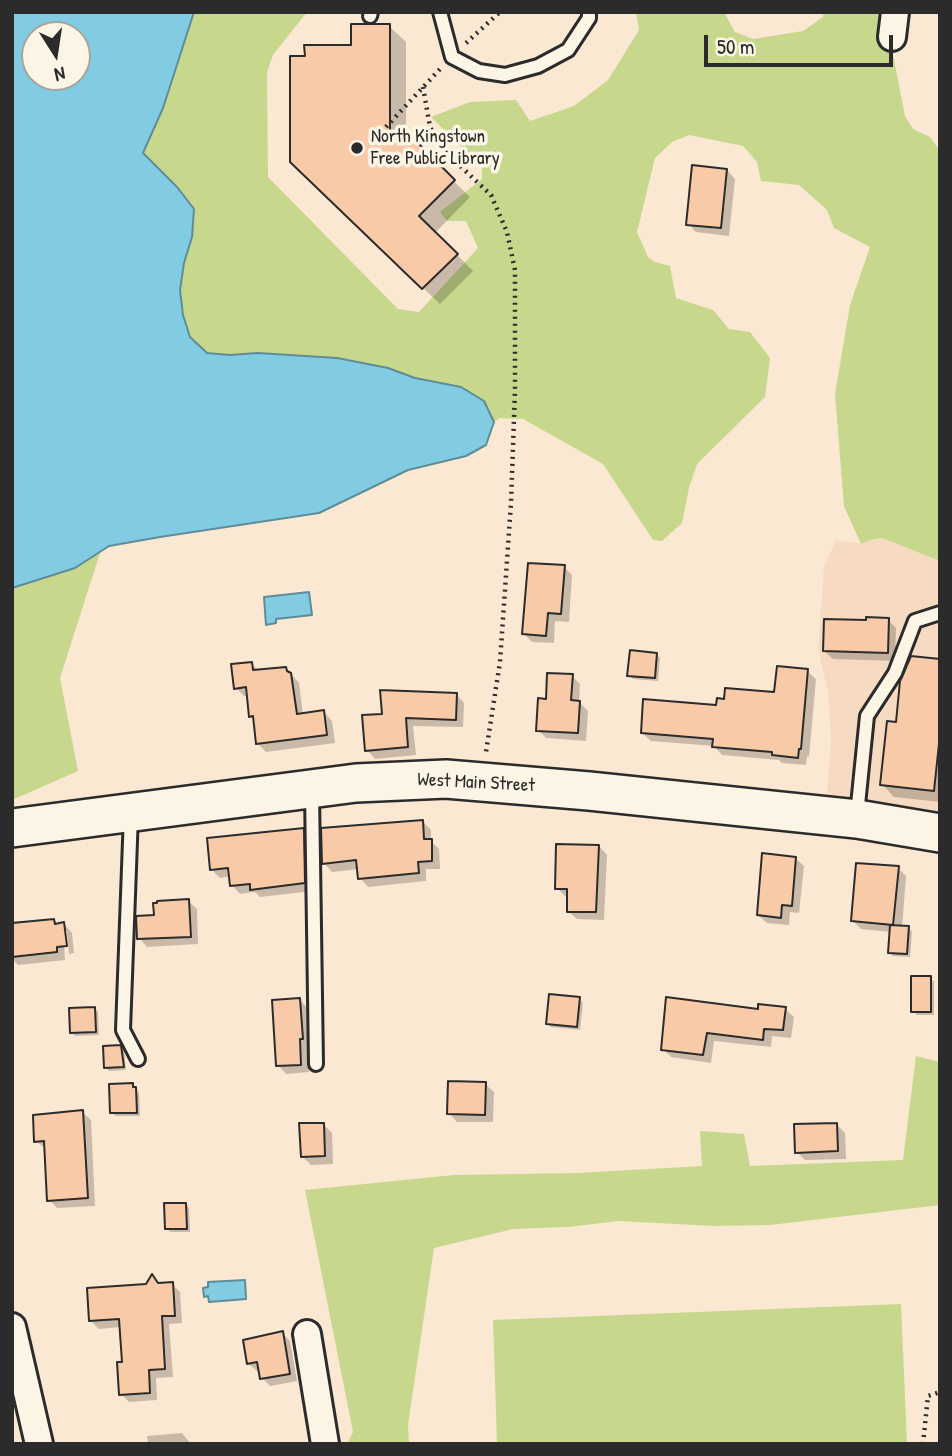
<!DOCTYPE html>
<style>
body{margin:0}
#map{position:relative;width:952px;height:1456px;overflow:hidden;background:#fbe8d2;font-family:"Patrick Hand",sans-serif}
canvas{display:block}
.frame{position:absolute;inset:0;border:14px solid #2b2b2b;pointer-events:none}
.north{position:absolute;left:21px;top:21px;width:70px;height:70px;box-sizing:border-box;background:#fcf5e5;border:2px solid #a8a49b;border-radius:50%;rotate:168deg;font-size:19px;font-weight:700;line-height:28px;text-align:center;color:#2b2b2b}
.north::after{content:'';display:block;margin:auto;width:24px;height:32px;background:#2b2b2b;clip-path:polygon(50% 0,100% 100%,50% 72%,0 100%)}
.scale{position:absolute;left:704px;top:35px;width:189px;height:32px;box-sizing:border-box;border:4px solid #2b2b2b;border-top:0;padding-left:9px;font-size:21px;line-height:24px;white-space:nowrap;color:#2b2b2b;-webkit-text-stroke:5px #fcf5e5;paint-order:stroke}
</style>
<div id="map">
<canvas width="952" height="1456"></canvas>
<div class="frame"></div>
<div class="north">N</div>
<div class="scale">50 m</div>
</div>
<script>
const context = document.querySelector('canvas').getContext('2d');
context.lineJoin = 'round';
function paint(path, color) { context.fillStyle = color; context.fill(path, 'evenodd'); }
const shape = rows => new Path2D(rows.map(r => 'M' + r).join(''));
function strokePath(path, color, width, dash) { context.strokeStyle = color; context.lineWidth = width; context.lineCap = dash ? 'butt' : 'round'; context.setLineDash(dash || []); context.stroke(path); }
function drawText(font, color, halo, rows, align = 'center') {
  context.font = font + ' "Patrick Hand",sans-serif'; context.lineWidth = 7; context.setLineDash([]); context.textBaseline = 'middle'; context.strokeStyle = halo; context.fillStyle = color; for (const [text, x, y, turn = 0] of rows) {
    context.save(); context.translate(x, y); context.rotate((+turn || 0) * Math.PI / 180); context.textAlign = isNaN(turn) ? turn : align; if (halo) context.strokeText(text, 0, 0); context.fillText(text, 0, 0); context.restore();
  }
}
paint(shape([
 [882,538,940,561,940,829,826,809,831,739,828,692,818,650,824,566,836,540,861,544,873,539]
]), '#f6dbc2');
paint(shape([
 [194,12,307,12,273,55,267,72,268,177,398,309,419,312,478,248,466,221,447,221,440,212,482,179,482,167,431,117,470,102,516,100,530,121,574,106,608,80,639,30,636,12,724,12,735,32,753,39,803,31,823,17,824,12,890,12,888,29,905,116,913,129,930,137,940,151,940,561,882,538,873,539,861,544,844,506,835,394,850,305,870,247,834,228,827,210,799,185,761,181,757,162,743,146,689,135,672,142,655,158,637,232,648,257,655,262,670,266,676,298,713,310,729,329,750,332,770,358,765,397,697,464,689,488,682,523,662,541,653,540,603,464,523,419,500,418,494,422,484,401,461,387,415,378,388,368,337,358,258,353,230,355,207,353,190,337,183,315,180,290,184,263,192,237,194,209,177,187,143,154,163,108],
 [101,550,60,678,78,771,12,800,12,588,75,568],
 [916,1056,940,1062,940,1205,770,1225,714,1226,619,1221,568,1227,513,1229,434,1248,408,1425,409,1444,347,1444,353,1432,305,1190,454,1175,577,1173,702,1166,700,1131,744,1134,750,1166,903,1160],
 [901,1304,907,1444,497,1444,493,1320]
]), '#c7d88d');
const water = shape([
 [12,12,194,12,163,108,143,153,177,187,194,209,192,237,184,263,180,290,183,315,190,337,207,353,230,355,258,353,337,358,388,368,415,378,461,387,484,401,494,422,486,445,466,456,408,470,319,513,160,537,109,546,75,568,12,588,12,12],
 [35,35,77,35,77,77,35,77,35,35],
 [309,592,312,615,276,619,276,623,266,625,264,597,309,592],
 [245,1280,246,1299,209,1302,208,1296,204,1297,203,1288,208,1287,208,1282,245,1280]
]);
paint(water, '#82cce3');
strokePath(water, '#5f8c99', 2);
paint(shape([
 [389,26,406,42,406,135,470,197,435,233,473,271,440,304,309,178,306,58,352,47],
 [727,170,735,179,729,236,696,232,688,224],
 [564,567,572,575,569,622,555,621,554,643,532,642,524,634],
 [888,620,896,628,895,661,833,659,824,651],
 [656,654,660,658,658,681,633,679,629,675],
 [940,662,940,802,894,797,882,784,897,723],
 [251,663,259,671,286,668,299,683,303,715,324,712,332,721,335,743,266,752,258,744,255,720,251,716,249,696,244,696,236,688],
 [807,671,816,679,809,757,807,756,806,765,782,763,779,760,722,755,714,746,651,741,642,733,718,707,725,701,776,694],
 [572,676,580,684,579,702,588,711,586,741,546,738,538,730,547,700],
 [456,694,464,703,463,727,413,726,416,755,375,759,367,750,384,715],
 [423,822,431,830,431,841,439,849,440,869,426,869,426,881,368,887,360,878,359,869,332,872,324,863],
 [303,830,311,838,312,891,260,897,255,892,240,894,232,885,231,876,220,878,211,869],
 [599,846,607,855,604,920,577,919,568,911,569,897,565,896,557,888],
 [795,858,804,866,799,913,790,912,789,925,767,923,758,915],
 [898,868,906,876,902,928,909,928,912,932,910,957,893,956,889,952,891,932,861,929,853,921],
 [188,901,197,909,198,944,147,947,139,938,156,917],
 [53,920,58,925,64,924,72,933,74,953,69,954,67,931,63,931,65,960,18,965,12,959,12,925],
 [931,978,934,982,934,1015,917,1015,913,1011],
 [579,999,583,1003,580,1030,551,1027,548,1023],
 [299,1000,308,1008,310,1047,307,1047,309,1072,286,1074,278,1065],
 [94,1009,98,1012,99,1035,75,1036,72,1032],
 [785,1009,794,1017,791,1038,772,1036,771,1047,714,1041,711,1063,671,1057,663,1049,759,1011],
 [120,1047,124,1050,126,1070,109,1071,106,1067],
 [485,1084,494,1092,493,1122,457,1122,449,1113],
 [132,1085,139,1093,140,1116,116,1116,112,1113],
 [82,1112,91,1120,95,1206,57,1208,48,1198,46,1149,36,1141],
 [323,1124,332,1133,333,1164,311,1165,302,1156],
 [837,1125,845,1133,846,1159,805,1160,797,1152],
 [185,1204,189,1208,190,1232,170,1232,167,1228],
 [152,1276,160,1285,172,1284,180,1292,182,1323,169,1324,173,1377,156,1378,157,1400,129,1402,121,1394,123,1363,121,1327,99,1329,90,1320,147,1286],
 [282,1333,290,1341,297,1381,270,1386,262,1378,261,1371,257,1371,248,1363],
 [182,1433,191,1444,148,1444,147,1436]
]), '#0003');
const building = shape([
 [351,24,390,24,390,133,408,133,455,180,419,216,458,254,422,289,290,162,290,56,305,56,304,45,351,45,351,24],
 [692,165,727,169,721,228,686,225,692,165],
 [528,563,565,565,561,614,548,613,546,636,522,634,528,563],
 [866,617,889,618,888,653,823,651,824,619,866,620,866,617],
 [630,650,657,653,655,678,627,676,630,650],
 [911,656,940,659,940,734,934,791,880,785,887,721,896,722,900,681,911,656],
 [252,662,253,670,286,667,287,671,291,673,297,714,324,710,327,735,256,744,253,716,249,717,246,687,234,689,231,664,252,662],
 [777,666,808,669,801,749,799,749,798,758,772,755,772,752,712,747,713,739,641,733,643,699,716,705,717,698,724,699,725,688,774,692,777,666],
 [547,673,573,674,571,700,580,701,578,733,536,731,538,698,546,699,547,673],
 [380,690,457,693,456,720,406,718,408,747,365,751,362,715,382,714,380,690],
 [423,820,424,839,432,839,432,861,418,862,419,873,358,879,356,860,322,864,321,828,423,820],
 [304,828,305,883,250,890,250,884,230,886,228,868,210,870,207,838,304,828],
 [556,844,599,845,596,912,567,912,567,889,555,889,556,844],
 [762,853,796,857,792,906,782,905,781,918,757,915,762,853],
 [856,863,899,866,893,925,851,921,856,863],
 [189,899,191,937,137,939,136,916,154,915,153,903,157,903,157,901,189,899],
 [54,919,55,924,64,922,67,946,57,947,57,952,12,957,12,923,54,919],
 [890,925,909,926,907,954,888,953,890,925],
 [911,976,931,976,931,1012,911,1012,911,976],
 [549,994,580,997,577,1027,546,1024,549,994],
 [666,997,758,1009,758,1004,786,1007,783,1030,764,1029,763,1040,707,1033,703,1055,661,1050,666,997],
 [300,998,303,1039,300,1039,301,1065,276,1066,272,1000,300,998],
 [95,1007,96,1032,70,1033,69,1008,95,1007],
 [121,1045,124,1067,104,1068,103,1046,121,1045],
 [448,1081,486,1082,485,1115,447,1114,448,1081],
 [133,1083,133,1087,136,1087,137,1113,110,1113,109,1084,133,1083],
 [83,1110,88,1198,47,1201,44,1141,34,1142,33,1115,83,1110],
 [299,1123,324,1123,325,1156,301,1157,299,1123],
 [837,1123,838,1151,795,1153,794,1124,837,1123],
 [164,1203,186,1203,187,1229,165,1229,164,1203],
 [152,1274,158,1283,173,1282,175,1316,162,1316,165,1369,149,1370,150,1393,119,1395,117,1362,122,1362,119,1319,89,1321,87,1288,146,1284,152,1274],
 [283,1331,290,1374,260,1379,257,1362,247,1364,243,1340,283,1331]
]);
paint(building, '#f8caa7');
strokePath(building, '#2b2b2b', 2);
const service = shape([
 [440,12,452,57,479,71,505,75,538,66,568,50,589,18,589,12],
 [370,16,371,12],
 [312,792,316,1064],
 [131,814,123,1030,138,1059],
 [857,815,867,716,895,673,915,621,940,613]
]);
const minor = shape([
 [892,37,895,12],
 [12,1327,39,1444],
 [307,1334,325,1444]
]);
const secondary = shape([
 [12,828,356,783,446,779,589,791,857,819,940,833]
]);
strokePath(service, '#2b2b2b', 18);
strokePath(minor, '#2b2b2b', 32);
strokePath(secondary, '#2b2b2b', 42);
strokePath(shape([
 [466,43,500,12],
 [423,87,430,127,440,147,491,195,507,232,515,270,515,390,511,503,500,662,486,752],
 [386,127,440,69],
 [923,1444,928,1396,940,1392]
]), '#2b2b2b', 4.5, [2, 5]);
strokePath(service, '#fcf5e5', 12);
strokePath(minor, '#fcf5e5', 26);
strokePath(secondary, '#fcf5e5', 37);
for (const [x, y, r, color] of [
 [357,148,7,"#2b2b2b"]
]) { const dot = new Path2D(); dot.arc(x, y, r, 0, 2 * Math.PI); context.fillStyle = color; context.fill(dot); strokePath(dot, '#fcf5e5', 2.5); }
drawText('19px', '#2b2b2b', '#fcf5e5', [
 ["North Kingstown",371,137],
 ["Free Public Library",371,159]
], 'left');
drawText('19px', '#2b2b2b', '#fcf5e5', [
 ["West Main Street",476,783,3]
]);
</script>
